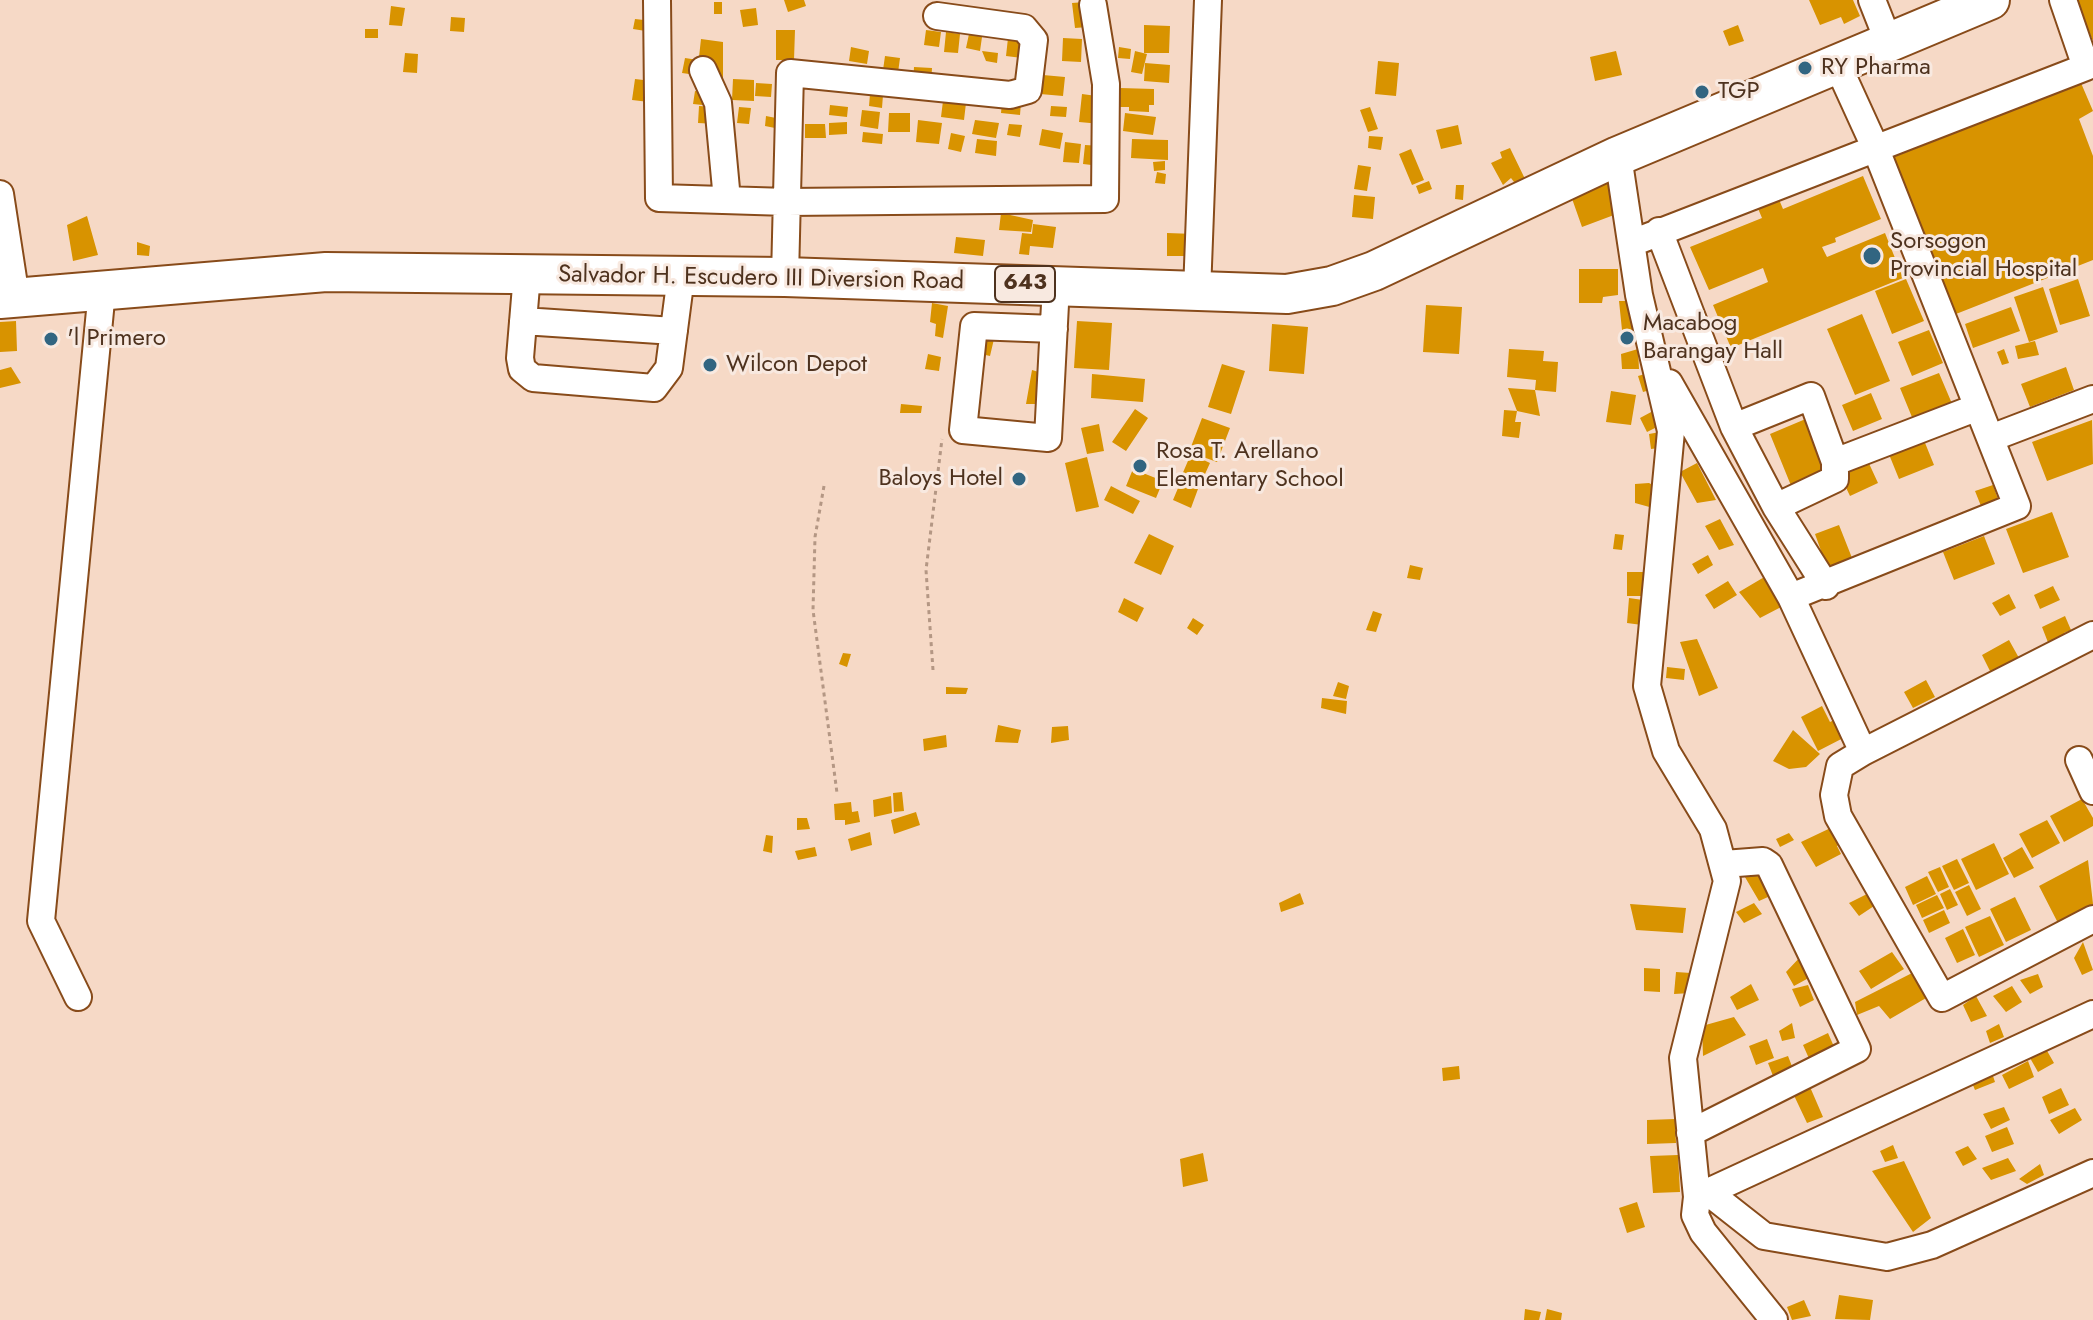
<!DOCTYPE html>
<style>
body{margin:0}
canvas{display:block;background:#f6d9c6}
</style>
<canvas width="2093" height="1320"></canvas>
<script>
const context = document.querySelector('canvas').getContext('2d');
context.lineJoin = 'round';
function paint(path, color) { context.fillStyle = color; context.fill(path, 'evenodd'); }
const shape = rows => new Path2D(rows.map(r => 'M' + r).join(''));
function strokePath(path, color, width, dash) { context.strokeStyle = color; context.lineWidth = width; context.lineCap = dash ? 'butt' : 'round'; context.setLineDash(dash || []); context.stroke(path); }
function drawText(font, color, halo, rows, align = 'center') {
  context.font = font + ' Jost,sans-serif'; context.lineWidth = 6; context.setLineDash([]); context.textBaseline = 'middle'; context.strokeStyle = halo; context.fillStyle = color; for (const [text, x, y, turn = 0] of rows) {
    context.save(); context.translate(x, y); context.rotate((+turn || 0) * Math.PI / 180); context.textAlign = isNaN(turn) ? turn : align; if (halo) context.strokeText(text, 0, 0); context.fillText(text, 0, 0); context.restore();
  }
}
paint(shape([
 [784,0,804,0,806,6,788,12],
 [1809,0,1853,0,1860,16,1844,24,1841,17,1820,25],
 [2075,0,2093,0,2093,41],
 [714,2,722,2,722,14,714,14],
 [1085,2,1088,27,1075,28,1072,3],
 [391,6,405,8,402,26,389,25],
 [756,8,758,25,743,27,740,10],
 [451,17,465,18,464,32,450,31],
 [635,19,653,21,652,32,633,29],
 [1144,25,1170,26,1169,53,1144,53],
 [1738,25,1744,41,1729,46,1723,31],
 [365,29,378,29,378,38,365,38],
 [776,30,795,30,794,60,776,60],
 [926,30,941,32,939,47,924,45],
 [946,32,960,34,958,53,944,52],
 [969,34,982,37,980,51,966,48],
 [1008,38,1024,40,1022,58,1006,56],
 [1063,38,1082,39,1081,62,1062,61],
 [701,39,723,42,723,78,708,76,710,58,699,57],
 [851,47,869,51,867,64,849,61],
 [1119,47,1131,49,1130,59,1118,58],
 [982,51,998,53,997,63,986,61],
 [1135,51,1147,54,1142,74,1131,72],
 [1616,51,1622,75,1595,81,1590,57],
 [405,53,418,54,417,73,403,72],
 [885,56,900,58,897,80,882,77],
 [685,58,698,60,696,75,682,73],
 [1378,61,1399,63,1396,96,1375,94],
 [1145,63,1170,65,1169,83,1144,81],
 [914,67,932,68,931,85,913,84],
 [1043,75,1065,77,1063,96,1040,94],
 [635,79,652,81,649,102,632,100],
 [733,79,754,80,754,101,732,100],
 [756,83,772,84,771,97,755,96],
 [2081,83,2093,111,2079,119,2093,156,2093,260,1956,314,1893,156],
 [1120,88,1154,89,1154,105,1149,105,1149,112,1129,111,1129,107,1120,107],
 [695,91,714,93,712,106,693,104],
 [870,94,883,95,882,108,869,106],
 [1082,94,1104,97,1101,124,1079,122],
 [943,101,966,103,964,120,941,117],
 [1002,102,1021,103,1020,115,1001,113],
 [830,105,848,107,847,117,829,115],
 [699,106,717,107,716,124,698,123],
 [1051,106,1067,107,1066,117,1050,116],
 [739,107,751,108,749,124,737,123],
 [1370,107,1378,129,1368,132,1360,110],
 [862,110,880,112,878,129,860,126],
 [889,113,910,113,910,132,888,132],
 [1125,113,1156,117,1153,135,1123,131],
 [766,116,776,118,775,128,765,126],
 [918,120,942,123,939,144,916,142],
 [975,120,999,123,996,138,972,134],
 [847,122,847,134,829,135,829,123],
 [805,124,825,124,826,138,805,138],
 [1009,124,1022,125,1020,137,1007,135],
 [1458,125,1462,144,1441,149,1436,130],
 [1042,129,1063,133,1060,149,1039,145],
 [863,132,883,134,882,144,862,142],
 [951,133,965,136,961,152,948,149],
 [1369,136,1383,137,1381,150,1368,148],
 [977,139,997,141,996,156,975,153],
 [1132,139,1168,140,1168,160,1131,158],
 [1065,142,1081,144,1079,163,1063,162],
 [1085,145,1102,146,1100,166,1083,164],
 [1510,148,1526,181,1517,186,1511,178,1503,185,1491,163,1502,158,1500,152],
 [1411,149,1424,180,1412,185,1399,154],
 [1165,161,1165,170,1154,171,1153,162],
 [1358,165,1371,167,1367,191,1354,189],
 [1157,172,1166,174,1165,184,1155,183],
 [1616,174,1622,212,1582,227,1570,193],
 [1863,176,1881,219,1835,238,1836,242,1822,247,1827,257,1885,233,1903,278,1731,348,1713,305,1768,282,1763,268,1709,290,1690,247,1762,218,1754,199,1775,190,1783,209],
 [1429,181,1432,189,1419,194,1416,186],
 [1456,185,1464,185,1463,200,1455,199],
 [1354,195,1375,197,1373,219,1352,217],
 [1001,213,1033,220,1031,232,999,230],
 [87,216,98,255,73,261,67,225],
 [1033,224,1056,227,1053,248,1030,246,1029,255,1019,254,1022,233,1032,234],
 [1167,233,1195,234,1194,256,1167,256],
 [956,237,985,240,983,256,954,253],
 [137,242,150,246,149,256,137,255],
 [1579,269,1618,269,1618,295,1603,297,1602,303,1579,303],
 [1906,279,1924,321,1892,334,1875,291],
 [2078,279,2090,316,2060,325,2049,289],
 [2043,287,2058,332,2029,342,2014,297],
 [1619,301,1634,301,1637,330,1622,330],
 [932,303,948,306,943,338,935,336,936,324,930,322],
 [1426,305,1462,307,1459,354,1423,352],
 [2011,307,2020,331,1973,348,1965,324],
 [1862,314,1890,381,1855,395,1827,329],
 [16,321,17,351,0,352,0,322],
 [1077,321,1112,323,1109,370,1074,368],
 [1272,324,1308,327,1304,374,1269,371],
 [1929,330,1943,363,1912,376,1898,342],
 [1633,332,1634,343,1622,344,1620,334],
 [985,339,994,339,990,356,981,354],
 [2035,341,2039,355,2018,359,2015,346],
 [1509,349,1544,351,1543,361,1558,362,1556,392,1535,390,1536,380,1507,377],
 [1638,349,1639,369,1622,369,1621,354],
 [2004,349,2009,363,2002,365,1997,352],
 [928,354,941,357,939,371,925,369],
 [1222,364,1245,371,1231,414,1208,407],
 [11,367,21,383,0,388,0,370],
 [2066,367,2074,390,2030,407,2021,384],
 [1032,370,1042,373,1038,404,1026,404],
 [1652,372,1657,388,1643,392,1638,376],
 [1939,373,1953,406,1914,422,1900,388],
 [1092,374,1145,379,1143,402,1091,398],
 [1508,388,1535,390,1540,416,1517,411,1515,422,1521,422,1519,438,1502,436,1504,410,1517,411],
 [1611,391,1636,395,1631,425,1606,422],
 [1871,393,1882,419,1853,431,1842,405],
 [901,404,922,406,921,413,900,413],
 [1135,409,1148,418,1126,451,1112,442],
 [1653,411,1661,425,1647,432,1640,418],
 [1202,418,1230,428,1217,462,1189,452],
 [1808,418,1831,472,1792,488,1770,434],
 [2092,420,2093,464,2047,481,2032,442],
 [1099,424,1104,451,1087,454,1081,428],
 [1665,431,1667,447,1651,449,1649,434],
 [1921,433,1934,465,1899,479,1886,447],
 [1191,454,1210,463,1200,485,1181,477],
 [1087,457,1099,507,1076,512,1065,463],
 [1866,457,1878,483,1850,496,1838,471],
 [1697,463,1716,500,1697,503,1680,472],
 [1133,469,1163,481,1156,498,1126,486],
 [1181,481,1198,489,1191,508,1173,500],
 [1649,483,1662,490,1653,508,1635,503,1635,484],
 [1993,485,1998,499,1981,506,1975,491],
 [1111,486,1140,501,1133,514,1104,500],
 [2052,512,2069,557,2023,573,2006,529],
 [1720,519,1734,545,1719,550,1705,526],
 [1839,525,1854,563,1829,573,1815,534],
 [1149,534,1174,546,1161,575,1134,563],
 [1615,534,1624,535,1622,550,1613,549],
 [1984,536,1995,564,1954,580,1943,552],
 [1708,555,1713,565,1698,574,1692,564],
 [1410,565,1423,568,1420,580,1407,578],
 [1627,572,1652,572,1648,596,1627,596],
 [1766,576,1783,606,1760,618,1739,592],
 [1728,581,1737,595,1714,609,1705,595],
 [2053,586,2060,600,2040,609,2034,595],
 [2009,594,2016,608,2000,616,1992,603],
 [1124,598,1144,608,1137,622,1118,612],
 [1629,598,1650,601,1642,625,1627,623],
 [1373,611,1382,614,1376,632,1366,630],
 [2065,616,2071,630,2064,633,2066,638,2049,645,2042,627],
 [1193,618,1204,625,1197,635,1187,628],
 [1697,639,1718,688,1699,696,1680,642],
 [2009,640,2019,658,1991,673,1982,655],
 [843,653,851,654,847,667,839,664],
 [1667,667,1685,669,1684,680,1666,678],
 [1926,680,1935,697,1913,708,1904,692],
 [1338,682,1349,686,1346,699,1333,696],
 [946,687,968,688,966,694,946,694],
 [1322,698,1347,701,1346,714,1321,708],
 [1822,706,1830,722,1842,716,1851,734,1818,751,1801,717],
 [998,725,1021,730,1018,743,995,742],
 [1068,726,1069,740,1051,743,1052,727],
 [1793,730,1820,754,1806,767,1789,769,1773,761],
 [946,735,947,747,924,751,923,739],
 [902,792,904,811,894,812,893,793],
 [891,796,892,813,874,817,873,800],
 [2082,799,2093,818,2093,826,2064,842,2050,816],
 [851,802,852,812,858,811,860,822,845,825,845,820,835,820,834,804],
 [916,812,920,825,894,834,891,820],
 [797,818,807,818,810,829,797,830],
 [2047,820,2060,843,2032,858,2019,834],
 [1839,824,1847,838,1837,846,1841,854,1816,867,1801,842],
 [870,832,872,845,851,851,848,839],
 [1789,833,1794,840,1780,847,1776,839],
 [766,835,773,836,772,853,763,851],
 [1994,843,2009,874,1976,890,1961,859],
 [815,847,817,856,798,860,795,851],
 [2022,847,2034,868,2014,878,2003,858],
 [1957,859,1969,883,1954,890,1942,866],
 [2088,860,2093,904,2058,923,2039,886],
 [1764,863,1777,893,1759,901,1742,872],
 [1940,867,1949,887,1938,892,1928,872],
 [1927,876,1936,894,1913,905,1905,887],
 [1969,885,1981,909,1967,916,1955,892],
 [1950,889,1958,905,1947,910,1940,894],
 [1873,891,1880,902,1859,916,1849,903],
 [1300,893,1304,904,1281,912,1279,903],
 [1937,895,1944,908,1922,918,1916,905],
 [2015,897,2031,930,2006,942,1990,909],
 [1754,903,1762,914,1744,923,1736,912],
 [1630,904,1686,908,1683,933,1636,930],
 [1944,910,1950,923,1929,933,1923,920],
 [1990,916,2004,945,1979,957,1965,927],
 [1963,929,1975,955,1957,963,1945,938],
 [2083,942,2093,970,2082,975,2074,958],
 [1892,952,1904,969,1871,989,1859,971],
 [1803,954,1816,974,1794,986,1786,972],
 [1644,968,1660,969,1660,992,1644,991],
 [1918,970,1933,994,1890,1019,1879,1006,1857,1015,1855,1002],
 [1676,972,1691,973,1691,993,1674,994],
 [2038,974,2043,987,2030,994,2020,980],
 [1751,984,1759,1000,1737,1010,1730,997],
 [1808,985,1814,1000,1800,1007,1792,989],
 [2012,986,2022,1002,2006,1012,1993,996],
 [1976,996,1987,1016,1971,1022,1963,1005],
 [1734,1017,1746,1035,1703,1056,1702,1026],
 [1792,1023,1795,1038,1782,1041,1779,1031],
 [1999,1024,2004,1037,1990,1043,1986,1031],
 [1828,1033,1835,1049,1811,1063,1803,1045],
 [1767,1039,1774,1058,1756,1065,1749,1046],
 [2042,1042,2054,1063,2038,1072,2026,1051],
 [1788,1056,1795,1074,1775,1081,1768,1063],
 [2028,1061,2034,1077,2009,1089,2002,1075],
 [1459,1066,1460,1079,1443,1081,1442,1068],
 [1991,1070,1995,1082,1975,1090,1970,1078],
 [1807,1080,1823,1117,1807,1123,1790,1087],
 [2061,1088,2069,1105,2049,1114,2042,1097],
 [2004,1107,2010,1120,1991,1129,1983,1114],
 [2075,1108,2082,1120,2059,1134,2050,1120],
 [1675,1119,1676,1143,1647,1144,1647,1120],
 [2007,1127,2014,1144,1992,1152,1985,1136],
 [1893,1145,1898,1158,1885,1162,1880,1151],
 [1968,1146,1977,1159,1963,1166,1955,1152],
 [1203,1153,1208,1181,1183,1187,1180,1159],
 [1678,1155,1680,1192,1653,1193,1650,1156],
 [2008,1158,2016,1171,1991,1180,1982,1168],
 [1904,1161,1931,1218,1913,1232,1872,1171],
 [2040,1164,2044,1175,2027,1184,2019,1179],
 [1637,1202,1645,1227,1627,1233,1619,1208],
 [1839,1295,1873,1300,1870,1320,1835,1319],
 [1804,1300,1811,1316,1792,1320,1787,1307],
 [1525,1309,1541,1312,1539,1320,1524,1320],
 [1547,1309,1562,1313,1561,1320,1545,1320]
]), '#d89300');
const minor = shape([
 [657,0,659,198,787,202,1105,199,1106,84,1093,5],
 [1872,0,1889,43],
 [703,70,718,103,727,200],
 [1618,156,1639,295,1671,431,1647,686,1666,751,1713,829,1727,881,1683,1058,1697,1197,1695,1215,1703,1232,1774,1320],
 [0,194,16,298],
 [1659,231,1734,427,1776,507,1826,586],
 [1632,243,2086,67,2063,0],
 [527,274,520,358,522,369,533,378,654,388,669,368,681,276],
 [785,277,790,73,1010,95,1028,90,1034,40,1024,28,937,16],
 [1197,292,1208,0],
 [523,321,674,331],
 [1054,329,974,326,963,430,1048,438,1056,285],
 [1669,383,1791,597,1863,752],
 [1734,427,1811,396,1835,462,1835,479,1776,507],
 [1991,438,2093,399],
 [1835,462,1978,407],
 [1791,597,2017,506,1875,147,1838,66],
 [2093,635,1863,752,1840,766,1834,795,1838,816,1942,998,2093,919],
 [2079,760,2093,791],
 [78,997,41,921,102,290],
 [1690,1133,1857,1049,1769,865,1763,861,1724,864],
 [1708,1192,1764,1236,1887,1257,1932,1245,2093,1173],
 [1697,1197,2093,1014]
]);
const highway = shape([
 [0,299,326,272,785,277,1287,294,1332,286,1374,271,1618,156,1990,0]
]);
strokePath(minor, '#884b1a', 30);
strokePath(highway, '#884b1a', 42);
strokePath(shape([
 [824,486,815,537,813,610,837,793],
 [933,670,926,570,942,439]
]), '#b49784', 3, [4, 4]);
strokePath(minor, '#fff', 26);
strokePath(highway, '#fff', 38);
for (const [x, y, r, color] of [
 [1805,68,8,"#316581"],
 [1702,92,8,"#316581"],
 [1872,256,10,"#316581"],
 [1627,338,8,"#316581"],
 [51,339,8,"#316581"],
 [710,365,8,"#316581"],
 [1140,466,8,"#316581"],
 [1019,479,8,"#316581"]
]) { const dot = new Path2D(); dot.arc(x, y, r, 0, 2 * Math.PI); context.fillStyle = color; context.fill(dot); strokePath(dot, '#f8e9e0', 3); }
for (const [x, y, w] of [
 [1025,284,60]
]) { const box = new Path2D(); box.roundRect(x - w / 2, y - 18, w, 36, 6); context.fillStyle = '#f8e9e0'; context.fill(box); strokePath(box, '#4e321e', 2); }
drawText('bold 22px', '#4e321e', null, [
 ["643",1025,284]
]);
drawText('24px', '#4e321e', '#f8e9e0', [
 ["RY Pharma",1821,68],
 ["TGP",1718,92],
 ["Sorsogon",1890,242],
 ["Provincial Hospital",1890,270],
 ["Macabog",1643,324],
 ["Barangay Hall",1643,352],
 ["'l Primero",67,339],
 ["Wilcon Depot",726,365],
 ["Rosa T. Arellano",1156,452],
 ["Elementary School",1156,480],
 ["Baloys Hotel",1003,479,"right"]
], 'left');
drawText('24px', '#4e321e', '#f8e9e0', [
 ["Salvador H. Escudero III Diversion Road",761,279,1]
]);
</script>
